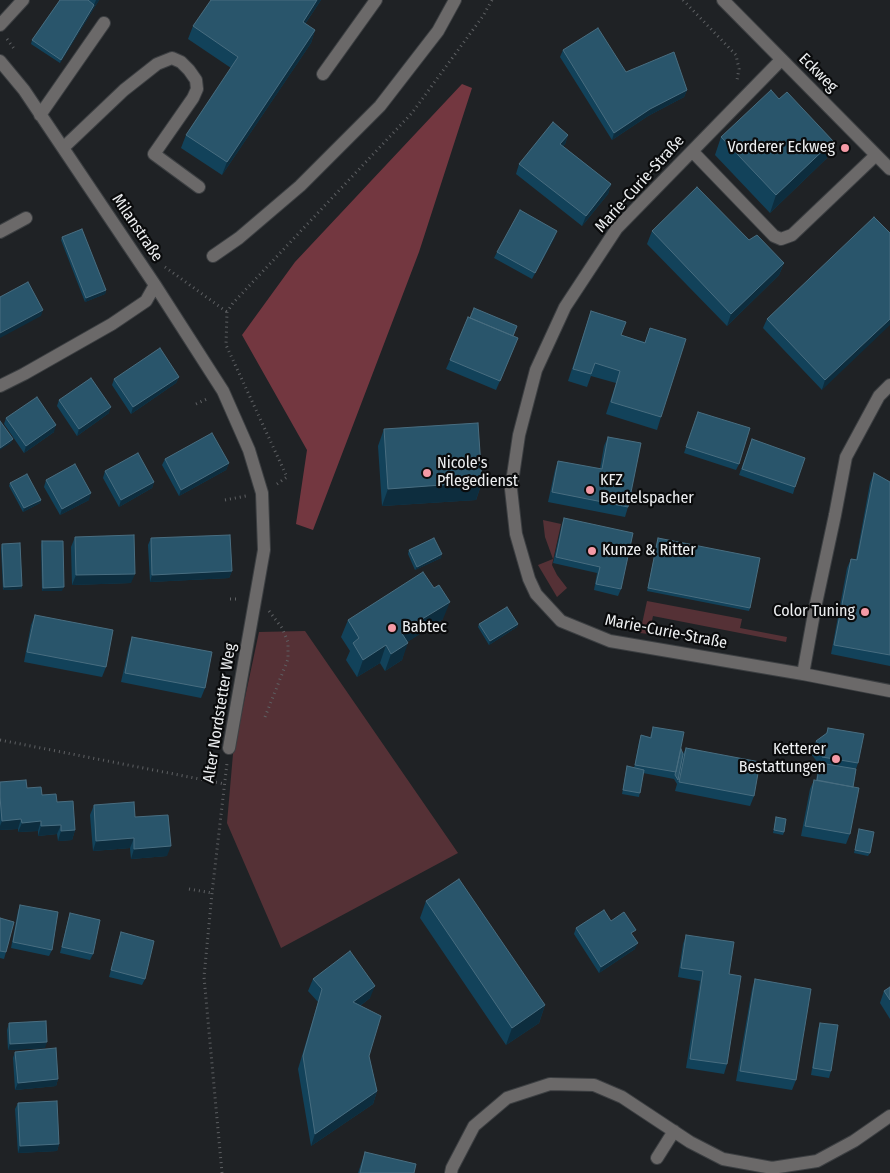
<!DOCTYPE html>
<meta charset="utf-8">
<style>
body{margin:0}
canvas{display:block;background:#1f2225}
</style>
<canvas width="890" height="1173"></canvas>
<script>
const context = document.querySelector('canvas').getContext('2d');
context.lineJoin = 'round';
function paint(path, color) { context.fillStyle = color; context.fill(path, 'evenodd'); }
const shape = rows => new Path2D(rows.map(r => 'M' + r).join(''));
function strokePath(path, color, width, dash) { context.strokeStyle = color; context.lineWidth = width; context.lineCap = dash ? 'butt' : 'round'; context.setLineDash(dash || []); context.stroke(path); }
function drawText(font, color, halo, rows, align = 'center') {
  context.font = font + ' "Fira Sans Condensed",sans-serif'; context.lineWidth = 4.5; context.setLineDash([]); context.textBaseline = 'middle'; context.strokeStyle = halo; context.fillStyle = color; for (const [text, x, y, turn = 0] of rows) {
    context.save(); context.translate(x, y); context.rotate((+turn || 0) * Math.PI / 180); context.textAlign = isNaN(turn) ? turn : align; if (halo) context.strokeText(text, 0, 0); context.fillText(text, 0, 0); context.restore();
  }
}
paint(shape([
 [543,520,561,524,552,565,557,575,567,588,557,597,538,565,553,559,545,537],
 [647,601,742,619,740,628,787,637,786,642,653,616,649,634,640,633],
 [305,631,458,853,281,948,227,823,233,754,259,632]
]), '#553136');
paint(shape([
 [462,84,472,88,419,252,313,530,296,524,307,450,242,335,295,262]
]), '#733740');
const minor = shape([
 [723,0,890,169],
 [0,25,23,0],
 [781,60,617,228,565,307,536,370,519,435,511,489,516,534,529,579,536,594,561,621,610,641,803,674,890,691],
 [0,61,24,90,155,285,223,391,249,450,262,493,264,550,229,748],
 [323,74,376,0],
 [40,115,104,23],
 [63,148,124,90,157,64,172,58,181,62,189,70,196,80,197,89,193,98,154,154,199,187],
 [692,151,774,236,781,239,792,235,876,155],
 [0,232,26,218],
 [213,256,239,238,300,186,380,106,438,31,455,0],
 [0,386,24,374,112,324,146,301,155,285],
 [803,674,815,608,835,515,846,457,879,396,890,385],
 [657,1158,674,1131],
 [451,1173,452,1168,474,1126,507,1098,550,1084,594,1085,622,1097,690,1142,723,1159,772,1168,817,1161,854,1141,890,1116]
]);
strokePath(minor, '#3c3f42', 14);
strokePath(shape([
 [683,0,736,55,739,69,737,80],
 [7,39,15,50],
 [165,267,227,312],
 [196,404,209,398],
 [277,484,287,477,226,345,227,312,233,303,412,113,483,16,492,0],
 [225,500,246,496],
 [230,599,240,599],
 [265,717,288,659,288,642,282,628,269,611],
 [0,740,225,784],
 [189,889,212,893],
 [222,1173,204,977,212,893,227,763]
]), '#5e6063', 3, [1, 4]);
strokePath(minor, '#6b6969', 12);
paint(shape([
 [60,0,99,0,60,63,31,44,32,40],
 [321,0,305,24,315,30,311,43,222,175,181,148,186,135,231,68,188,39,193,26],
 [563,50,626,72,687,90,684,97,648,116,612,140,560,57],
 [779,99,833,141,827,158,770,213,715,155,721,137],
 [568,135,565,144,563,146,611,184,608,194,582,226,516,174,519,164],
 [652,231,749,240,784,263,779,275,727,326,647,244],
 [890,233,822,390,763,328,767,319],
 [62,237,106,290,105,294,85,302,61,240],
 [555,237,532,279,494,258,497,252],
 [591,311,621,335,645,342,650,328,661,417,657,430,606,414,616,383,591,376,587,387,568,381],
 [514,337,514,348,496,390,446,369,450,360],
 [179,377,176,383,131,414,112,385,114,379],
 [59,400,109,413,77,436,57,406],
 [698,412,739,464,736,470,684,453],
 [6,418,54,432,24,453,4,424],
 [384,429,482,482,476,500,382,506,378,446],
 [608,437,628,507,625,517,548,502,555,470,558,461,600,469,604,446],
 [752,439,795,487,793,494,739,475],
 [165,459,229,463,226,470,179,496,162,465],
 [105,471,154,482,152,488,119,507,103,478],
 [874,473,890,482,890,666,831,654,847,568,851,559,856,559,870,483],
 [46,480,89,500,60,515,44,487],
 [10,483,41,500,40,503,23,512,9,486],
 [564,518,621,589,618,596,594,590,597,573,553,563,562,524],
 [75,537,131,583,72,585,71,547],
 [151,538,232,571,229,578,150,582,148,545],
 [658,538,750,608,749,611,647,591],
 [42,541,62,591,42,591,41,545],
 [2,544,22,586,21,589,3,590,1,548],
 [409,550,441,558,415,570,408,554],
 [35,615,106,667,102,677,24,662,31,625],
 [443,619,407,642,402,660,385,671,380,663,357,677,346,660,350,651,341,637,348,620],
 [479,624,518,624,517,627,489,645,478,627],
 [132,637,205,688,201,698,121,682,129,646],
 [653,727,681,749,683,754,686,748,754,796,750,806,675,791,677,784,674,779,643,773,639,797,622,794,626,770,627,766,634,768,639,742,641,735,650,737],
 [828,728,858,763,856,769,853,787,850,834,846,844,801,836,810,789,814,780,816,780,819,764,811,754,816,741,826,734],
 [0,782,27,788,57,802,75,830,72,840,58,841,57,834,38,836,38,831,18,832,18,829,0,830],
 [94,805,135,817,167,856,131,859,130,848,93,851,90,815],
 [776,817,784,832,783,835,773,833],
 [859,829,870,853,868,856,854,853],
 [426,901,545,1005,539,1023,506,1045,420,918],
 [20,905,52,950,49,956,11,948,18,911],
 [70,913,93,954,90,960,60,953,68,920],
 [0,918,6,952,4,959,0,958],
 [611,921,633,936,635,949,599,973,574,934,576,928],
 [121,932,145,979,142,985,109,977],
 [686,935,729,974,727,1064,724,1074,686,1068,700,981,678,977,683,944],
 [313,979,370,998,360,1006,369,1056,377,1091,373,1104,311,1146,298,1069,318,1002,308,991],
 [755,979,796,1080,792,1090,736,1081,752,989],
 [890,987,890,1019,880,1003,884,991],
 [9,1023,45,1048,8,1050,7,1030],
 [820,1023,831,1071,829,1078,811,1075,818,1029],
 [15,1052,58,1079,56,1086,15,1090,13,1058],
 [18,1103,59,1144,57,1151,18,1153,15,1109],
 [365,1152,414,1173,358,1173]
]), '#12425a');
paint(shape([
 [96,0,99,0,60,63,61,60,94,5],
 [317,0,321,0,298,34,303,22],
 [315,30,311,43,222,175,227,162],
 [687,90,684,97,648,116,612,140,614,133,650,109],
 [568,135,565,144,557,154,560,144],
 [833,141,827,158,770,213,776,195],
 [611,184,608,194,582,226,586,216],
 [557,231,555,237,532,279,535,273],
 [784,263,779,275,727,326,731,314],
 [106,290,105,294,85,302,86,298],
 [43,310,41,316,0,338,0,333],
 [890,319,890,325,822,390,825,380],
 [179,377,176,383,131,414,133,407],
 [111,407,109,413,77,436,79,429],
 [56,425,54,432,24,453,26,446],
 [13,439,11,443,0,450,0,448],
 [229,463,226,470,179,496,181,490],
 [154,482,152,488,119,507,121,500],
 [482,482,476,500,382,506,388,489],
 [91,493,89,500,60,515,62,509],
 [41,500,40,503,23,512,24,508],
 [442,554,441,558,415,570,417,567],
 [232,571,229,578,150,582,152,575],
 [135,574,131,583,72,585,76,575],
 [22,586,21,589,3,590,4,587],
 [64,587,62,591,42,591,43,588],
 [450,602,443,619,395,650,401,632],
 [518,624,517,627,489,645,490,641],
 [408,643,402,660,385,671,391,654],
 [386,645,380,663,357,677,363,660],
 [21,819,18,829,0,830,0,826,2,821],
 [41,821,38,831,18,832,22,823],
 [61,825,57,834,38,836,41,826],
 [75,830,72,840,58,841,61,831],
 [134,838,130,848,93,851,96,841],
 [171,846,167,856,131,859,134,849],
 [638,943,635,949,599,973,601,967],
 [375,986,370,998,348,1015,353,1002],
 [545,1005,539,1023,506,1045,512,1028],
 [47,1042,45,1048,8,1050,10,1044],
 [58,1079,56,1086,15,1090,18,1083],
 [377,1091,373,1104,311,1146,315,1134],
 [59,1144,57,1151,18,1153,20,1146]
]), '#0d2d3e');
const building = shape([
 [60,0,88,0,94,5,61,60,32,40,60,0],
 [211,0,317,0,303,22,315,30,227,162,186,135,238,57,193,26,211,0],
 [598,28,626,72,674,52,687,90,650,109,614,133,563,50,598,28],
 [771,90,779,99,787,92,833,141,776,195,721,137,771,90],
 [553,122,568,135,560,144,611,184,586,216,519,164,553,122],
 [697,187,749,240,757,235,784,263,731,314,652,231,697,187],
 [520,210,557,231,535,273,497,252,520,210],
 [874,217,890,233,890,319,825,380,767,319,874,217],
 [82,229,106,290,86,298,62,237,82,229],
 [28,282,43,310,0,333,0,297,28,282],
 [474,308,517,326,513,336,470,318,474,308],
 [591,311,626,322,621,335,645,343,650,328,686,339,661,417,611,402,620,371,595,363,591,374,573,369,591,311],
 [468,317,518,338,500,381,450,360,468,317],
 [160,348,179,377,133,407,114,379,160,348],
 [91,378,111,407,79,429,59,400,91,378],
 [37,397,56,425,26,446,6,418,37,397],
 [698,412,750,428,739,464,686,447,698,412],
 [0,421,13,439,0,448,0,421],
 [478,423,482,482,388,489,384,429,478,423],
 [212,433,229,463,181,490,165,459,212,433],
 [608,437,641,443,628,507,552,492,558,461,602,469,608,437],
 [752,439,805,458,795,487,742,469,752,439],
 [138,453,154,482,121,500,105,471,138,453],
 [75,464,91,493,62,509,46,480,75,464],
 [874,473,890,482,890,655,834,645,851,559,857,560,874,473],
 [27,474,41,500,24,508,10,483,27,474],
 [564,518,633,533,621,589,596,584,600,567,556,557,564,518],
 [134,535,135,574,76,575,75,537,134,535],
 [230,535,232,571,152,575,151,538,230,535],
 [434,538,442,554,417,567,409,550,434,538],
 [658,538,760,558,750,608,648,588,658,538],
 [42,541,63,541,64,587,43,588,42,541],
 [20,543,22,586,4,587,2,544,20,543],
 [423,572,434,588,439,585,450,602,401,632,408,643,391,654,386,645,363,660,353,643,359,638,348,620,423,572],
 [507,607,518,624,490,641,479,624,507,607],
 [35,615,113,630,106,667,27,652,35,615],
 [132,637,212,652,205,688,125,673,132,637],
 [653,727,684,732,676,772,635,765,641,735,651,738,653,727],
 [828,728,864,734,858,763,822,757,823,751,816,741,827,733,828,728],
 [686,748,760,762,754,796,679,782,686,748],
 [681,749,683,754,678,780,675,775,681,749],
 [820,763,856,769,853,787,817,780,820,763],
 [627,766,644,770,640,793,623,790,627,766],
 [26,780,27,788,41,787,42,795,56,794,57,802,73,801,75,830,61,831,61,825,41,826,41,821,22,823,21,819,2,821,0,797,0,782,26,780],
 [814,780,859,788,850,834,805,826,814,780],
 [134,802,135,817,168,815,171,846,134,849,134,838,96,841,94,805,134,802],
 [776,817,786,819,784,832,774,830,776,817],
 [859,829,874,832,870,853,855,850,859,829],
 [459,879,545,1005,512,1028,426,901,459,879],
 [20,905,58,912,52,950,13,942,20,905],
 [604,910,611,921,624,912,636,930,631,933,638,943,601,967,576,928,604,910],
 [70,913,100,920,93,954,62,947,70,913],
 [0,918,14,922,6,952,0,951,0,918],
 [121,932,154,941,145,979,111,970,121,932],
 [686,935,734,942,729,974,741,976,727,1064,690,1059,703,971,681,968,686,935],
 [350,951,375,986,353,1002,381,1016,369,1056,377,1091,315,1134,303,1056,322,989,313,979,350,951],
 [755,979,811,989,796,1080,740,1071,755,979],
 [890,987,890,1000,884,991,890,987],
 [46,1021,47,1042,10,1044,9,1023,46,1021],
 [820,1023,838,1025,831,1071,813,1068,820,1023],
 [56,1048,58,1079,18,1083,15,1052,56,1048],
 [57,1101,59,1144,20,1146,18,1103,57,1101],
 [365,1152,416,1164,414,1173,360,1173,365,1152]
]);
paint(building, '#29556b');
strokePath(building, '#486d80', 1);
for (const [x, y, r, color] of [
 [845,148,5,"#f49aa6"],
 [427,473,5,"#f49aa6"],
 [590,490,5,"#f49aa6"],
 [592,551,5,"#f49aa6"],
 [865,612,5,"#f49aa6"],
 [392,628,5,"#f49aa6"],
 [836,759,5,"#f49aa6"]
]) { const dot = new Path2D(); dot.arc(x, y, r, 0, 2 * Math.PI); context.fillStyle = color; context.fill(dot); strokePath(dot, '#0a0b0c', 2); }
drawText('16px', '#edeff1', '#0a0b0c', [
 ["Eckweg",818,73,45],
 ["Marie-Curie-Straße",640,184,-48],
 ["Milanstraße",137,228,56],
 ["Marie-Curie-Straße",666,632,11],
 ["Alter Nordstetter Weg",220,713,-81]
]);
drawText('16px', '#edeff1', '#0a0b0c', [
 ["Vorderer Eckweg",835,148,"right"],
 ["Nicole's",437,464],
 ["Pflegedienst",437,482],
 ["KFZ",600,481],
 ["Beutelspacher",600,499],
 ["Kunze & Ritter",602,551],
 ["Color Tuning",855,612,"right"],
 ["Babtec",402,628],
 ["Ketterer",826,750,"right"],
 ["Bestattungen",826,768,"right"]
], 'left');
</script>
